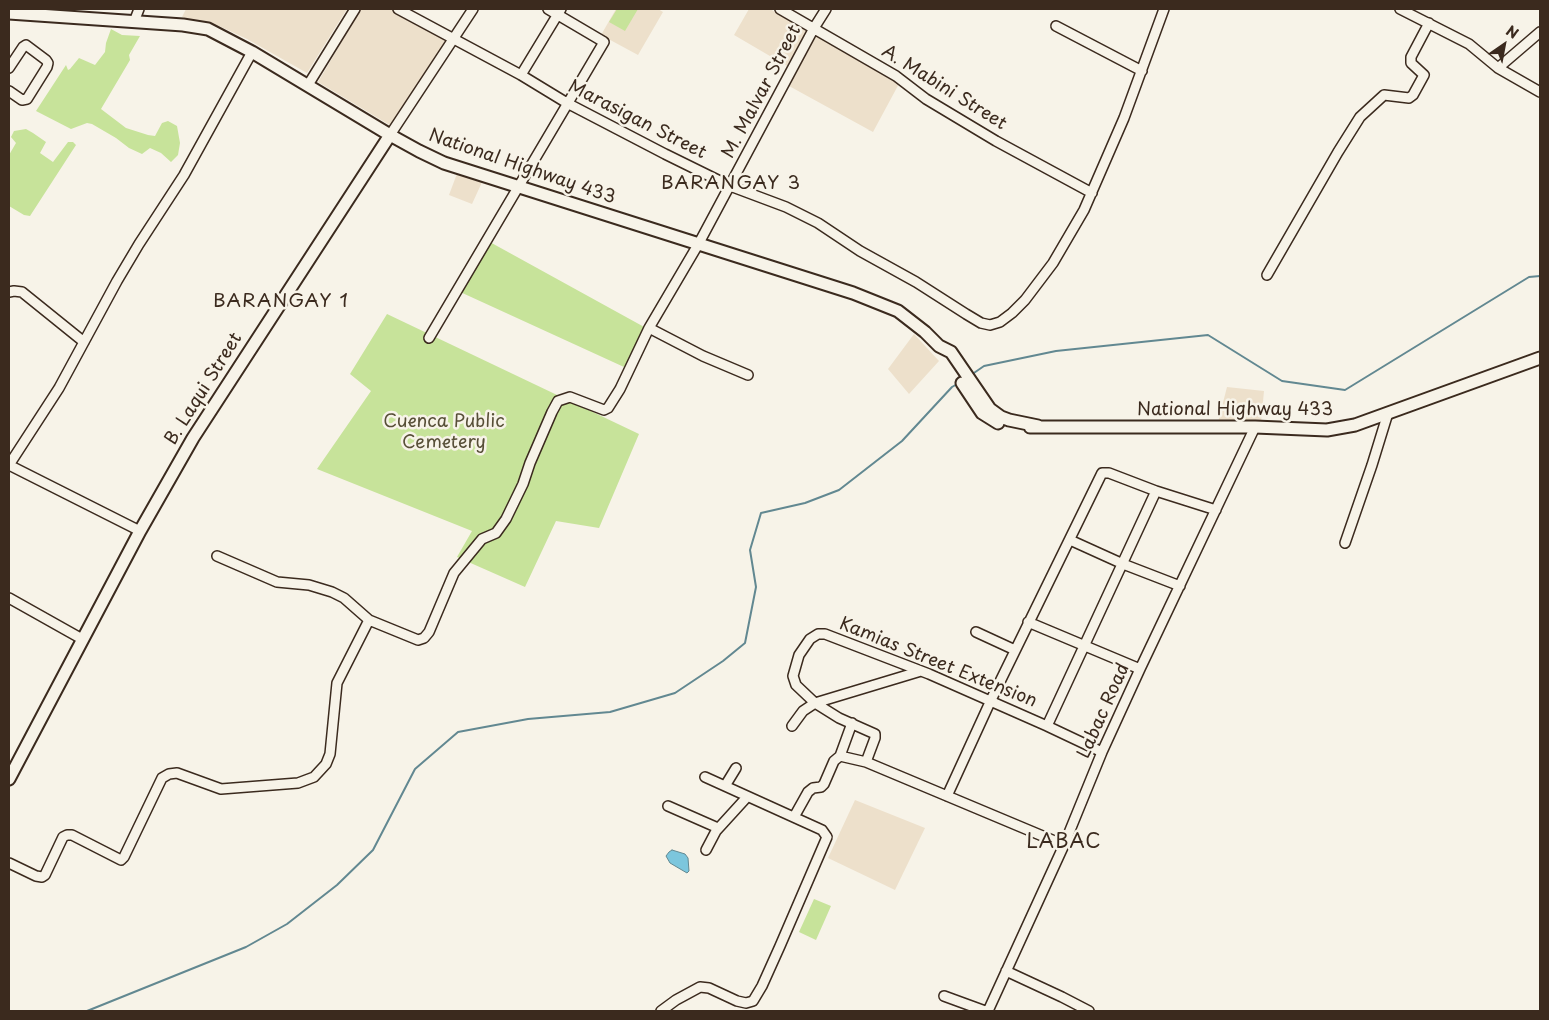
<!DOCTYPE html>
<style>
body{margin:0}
#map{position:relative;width:1549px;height:1020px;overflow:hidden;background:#f7f3e8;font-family:"Playpen Sans",sans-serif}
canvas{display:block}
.frame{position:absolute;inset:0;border:10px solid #3b2a1e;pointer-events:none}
.north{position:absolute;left:1479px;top:20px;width:50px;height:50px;-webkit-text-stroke:4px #f7f3e8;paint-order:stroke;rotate:33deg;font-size:14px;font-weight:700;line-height:20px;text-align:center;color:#3b2a1e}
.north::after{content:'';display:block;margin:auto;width:18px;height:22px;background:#3b2a1e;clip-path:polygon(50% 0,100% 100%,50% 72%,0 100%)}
</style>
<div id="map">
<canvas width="1549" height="1020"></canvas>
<div class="frame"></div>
<div class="north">N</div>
</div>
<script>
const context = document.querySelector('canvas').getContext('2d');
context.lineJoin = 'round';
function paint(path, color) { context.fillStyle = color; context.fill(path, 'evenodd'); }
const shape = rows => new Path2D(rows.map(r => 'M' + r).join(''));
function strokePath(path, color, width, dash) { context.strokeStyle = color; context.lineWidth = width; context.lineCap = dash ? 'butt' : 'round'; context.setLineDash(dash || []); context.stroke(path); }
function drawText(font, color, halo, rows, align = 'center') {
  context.font = font + ' "Playpen Sans",sans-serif'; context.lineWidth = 5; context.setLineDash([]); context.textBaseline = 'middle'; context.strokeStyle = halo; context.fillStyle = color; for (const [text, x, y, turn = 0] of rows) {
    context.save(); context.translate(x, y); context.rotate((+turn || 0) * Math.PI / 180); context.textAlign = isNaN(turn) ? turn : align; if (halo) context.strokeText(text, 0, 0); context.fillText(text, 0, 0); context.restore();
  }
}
paint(shape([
 [186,9,347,9,307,73,247,39,219,26,182,17],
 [361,9,390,9,450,41,393,127,318,82],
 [616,9,658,9,663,12,638,55,601,35],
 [749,9,770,9,807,30,787,66,734,35],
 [816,32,901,80,873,132,789,86],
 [458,171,483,180,472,204,449,195],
 [914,334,939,361,909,394,888,369],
 [1227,387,1264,391,1261,423,1218,422],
 [855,800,925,828,895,890,828,858]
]), '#ede0cb');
paint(shape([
 [617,9,638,9,625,31,609,22],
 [111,29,122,35,140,36,129,55,130,60,101,109,126,128,148,135,155,136,162,123,168,121,177,126,180,143,178,155,171,162,161,153,150,148,142,154,129,148,116,138,92,124,87,123,71,129,36,111,66,65,68,70,70,69,79,58,95,65,105,52,106,43],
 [26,129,33,133,46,142,40,153,53,162,68,142,73,142,76,145,30,216,24,215,9,206,9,155,16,143,11,137,14,131],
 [488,241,646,328,624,367,458,291],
 [387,314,639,434,599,528,556,521,525,587,457,557,472,531,317,469,371,391,350,374],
 [814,899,831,906,816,940,799,932]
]), '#c7e39a');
const water = shape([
 [672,850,685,854,688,858,689,871,687,873,670,863,666,856,669,852,672,850]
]);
paint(water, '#7cc6dd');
strokePath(water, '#628891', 1);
strokePath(shape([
 [971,375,984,366,1056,351,1208,335,1282,381,1345,390,1529,277,1540,276],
 [87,1011,246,947,287,924,337,885,373,850,415,769,458,732,528,719,610,712,675,693,723,661,745,643,756,587,750,550,761,513,805,503,839,490,902,441,952,387,959,383]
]), '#628891', 2);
const minor = shape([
 [398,9,521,75,567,103,665,154,730,186,786,207,818,223,860,251,916,282,966,314,981,323,990,325,1000,322,1012,313,1025,300,1053,263,1084,210,1124,118,1164,9],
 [780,9,896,76,926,99,996,141,1092,193],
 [1400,9,1469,44,1498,68,1540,92],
 [134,22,139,9],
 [1056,26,1142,71],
 [9,68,23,47,26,45,46,60,48,63,47,67,27,99,22,100,9,91],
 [1498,68,1540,32],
 [521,75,561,9],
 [308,85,355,9],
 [390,135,473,9],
 [1267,275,1338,152,1360,117,1384,95,1409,98,1413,95,1424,75,1411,63,1411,57,1429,23],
 [9,292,14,291,22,292,84,342],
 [649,328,703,356,748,375],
 [429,338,604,42,548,9],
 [9,465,59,388,117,281,139,244,184,175,252,52],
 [9,465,140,531],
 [1070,540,1123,564,1180,586],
 [1345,543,1372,465,1388,413],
 [217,556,277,582,309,585,332,592,344,598,369,620],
 [9,598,82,639],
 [1028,622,1140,669],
 [976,632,1015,650],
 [792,726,803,711,815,703,921,671],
 [1047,726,1156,491],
 [840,756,852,723],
 [866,762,875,738,875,734,839,718,815,703,796,685,793,676,799,655,810,639,818,634,825,634,929,674,1047,726,1102,752],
 [725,786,736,768],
 [947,796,991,700,1102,473,1109,473,1156,491,1216,510],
 [668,806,718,828],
 [794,817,808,792,813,788,821,787,824,784,834,761,840,756,866,762,1064,845],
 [706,850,716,831,747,797],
 [9,863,36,876,42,877,45,875,63,837,67,835,72,835,121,860,124,857,162,778,169,774,177,773,221,789,298,783,314,777,326,764,330,754,337,683,369,620,418,640,424,638,429,632,454,573,482,539,496,533,506,519,523,484,530,463,552,412,558,401,570,397,604,410,608,408,620,389,649,328,699,243,814,28,826,9],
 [1006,971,1062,997,1089,1011],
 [944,996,985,1011],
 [661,1011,676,1000,700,987,709,988,737,1001,746,1003,753,1001,762,986,780,946,827,837,822,830,705,777],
 [988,1011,1064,845,1102,752,1140,669,1255,427]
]);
const major = shape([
 [9,13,183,25,208,29,252,52,390,135,419,151,444,163,853,293,898,311,925,332,939,346,951,352,990,409,1001,417,1009,420,1038,426],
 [962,383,982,413,998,423],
 [1030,427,1255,427,1327,430,1355,425,1540,358],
 [9,779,140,531,193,438,390,135]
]);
strokePath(minor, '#3b2a1e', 12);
strokePath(major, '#3b2a1e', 15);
strokePath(minor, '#f7f3e8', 9);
strokePath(major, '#f7f3e8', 11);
drawText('18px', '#3b2a1e', '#f7f3e8', [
 ["A. Mabini Street",944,88,32],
 ["M. Malvar Street",762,92,-62],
 ["Marasigan Street",637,120,27],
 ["National Highway 433",522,167,19],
 ["B. Laqui Street",204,389,-58],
 ["National Highway 433",1235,410],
 ["Kamias Street Extension",938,663,22],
 ["Labac Road",1104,711,-66]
]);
drawText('18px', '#574f37', '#f7f3e8', [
 ["Cuenca Public",444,422],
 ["Cemetery",444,443]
]);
context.letterSpacing = '1px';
drawText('19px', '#3b2a1e', '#f7f3e8', [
 ["BARANGAY 3",731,184],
 ["BARANGAY 1",281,302]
]);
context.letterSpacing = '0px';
context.letterSpacing = '1px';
drawText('20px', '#3b2a1e', '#f7f3e8', [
 ["LABAC",1064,842]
]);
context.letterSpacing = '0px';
</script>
